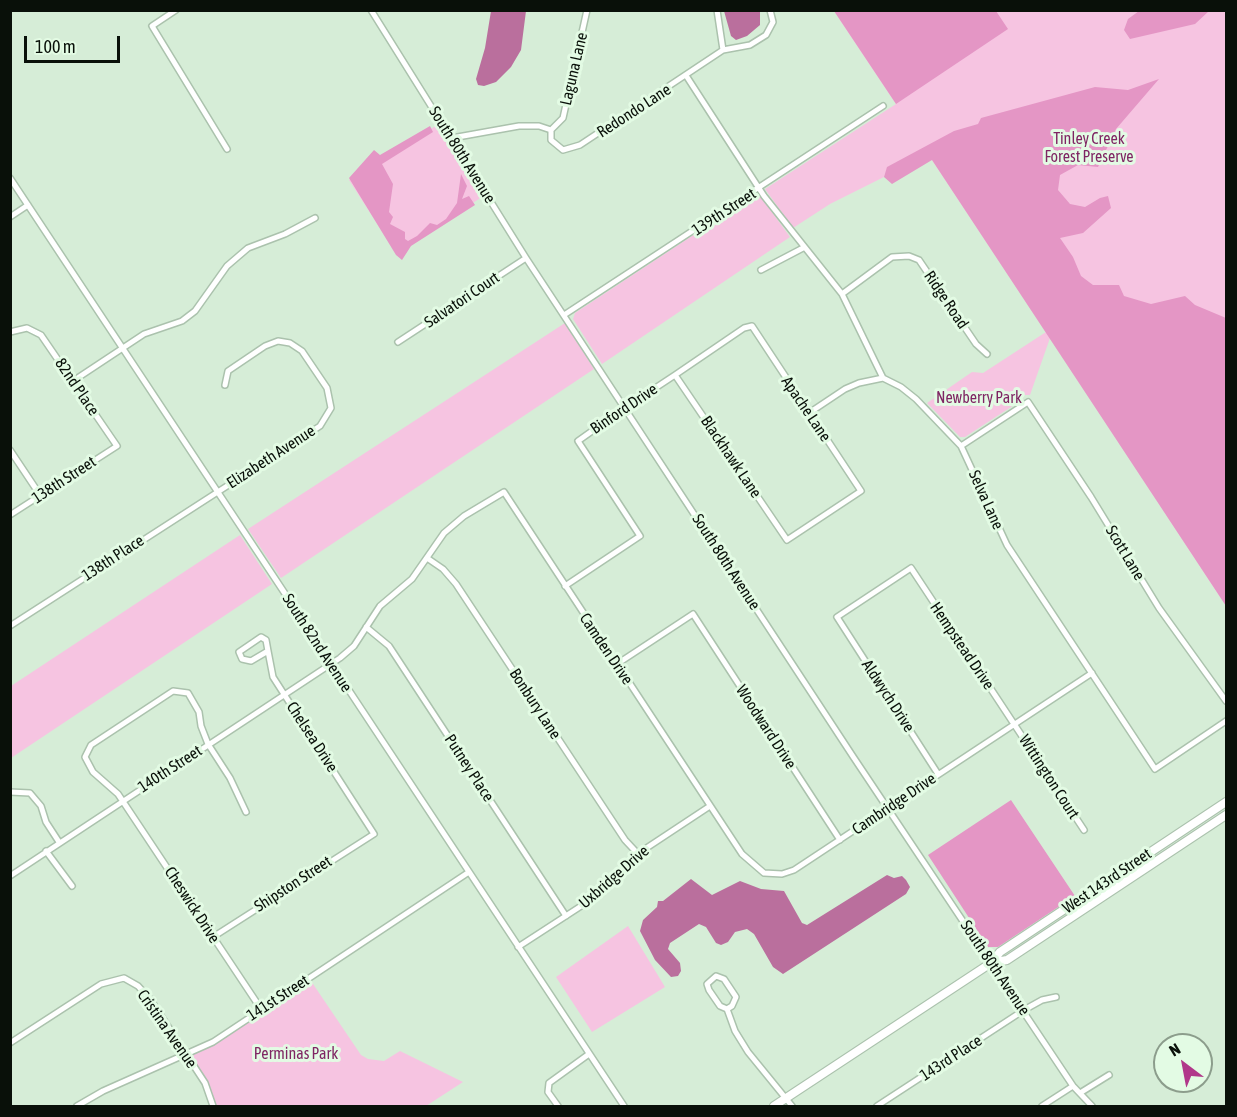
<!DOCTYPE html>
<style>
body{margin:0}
#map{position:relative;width:1237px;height:1117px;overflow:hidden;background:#d6edd7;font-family:"Asap Condensed",sans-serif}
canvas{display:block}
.frame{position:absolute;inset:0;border:12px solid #091009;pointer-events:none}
.north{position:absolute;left:1153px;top:1033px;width:60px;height:60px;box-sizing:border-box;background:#e3fbe4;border:2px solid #8c9d8c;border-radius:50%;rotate:328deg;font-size:16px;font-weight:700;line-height:24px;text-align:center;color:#091009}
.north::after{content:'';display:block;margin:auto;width:21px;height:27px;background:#b1378a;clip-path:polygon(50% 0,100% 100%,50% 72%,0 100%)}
.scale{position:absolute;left:24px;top:36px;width:96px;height:27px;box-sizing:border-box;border:3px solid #091009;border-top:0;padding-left:8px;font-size:18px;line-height:21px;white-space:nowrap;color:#091009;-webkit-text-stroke:4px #e3fbe4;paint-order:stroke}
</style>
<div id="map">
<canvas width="1237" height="1117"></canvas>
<div class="frame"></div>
<div class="north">N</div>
<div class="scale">100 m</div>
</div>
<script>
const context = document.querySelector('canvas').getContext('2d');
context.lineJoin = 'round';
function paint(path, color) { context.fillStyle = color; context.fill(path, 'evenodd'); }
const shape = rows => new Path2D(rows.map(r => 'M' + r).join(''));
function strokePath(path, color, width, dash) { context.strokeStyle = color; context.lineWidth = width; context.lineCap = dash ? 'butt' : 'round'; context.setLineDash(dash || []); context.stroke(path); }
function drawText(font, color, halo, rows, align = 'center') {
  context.font = font + ' "Asap Condensed",sans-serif'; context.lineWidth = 6; context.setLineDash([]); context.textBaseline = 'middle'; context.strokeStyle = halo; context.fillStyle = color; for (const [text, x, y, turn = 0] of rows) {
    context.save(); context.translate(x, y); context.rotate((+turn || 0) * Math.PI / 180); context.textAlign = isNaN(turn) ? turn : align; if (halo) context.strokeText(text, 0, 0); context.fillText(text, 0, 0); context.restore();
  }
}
paint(shape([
 [834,11,1226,11,1226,606,1050,338,1030,395,1022,395,1011,407,965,437,960,437,927,403,972,372,983,373,1046,332,924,148,888,167,884,177,830,204,793,228,765,189,896,104],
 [437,125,482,197,396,253,349,180],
 [754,195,761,197,790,237,602,364,573,319,575,313],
 [565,323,594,369,281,578,248,529],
 [240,535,272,584,11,758,11,686],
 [628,926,665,987,592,1032,556,977],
 [311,981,361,1055,368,1059,384,1061,400,1051,463,1082,426,1106,216,1106,192,1055]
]), '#f6c4e1');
paint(shape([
 [834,11,996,11,1008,29,896,104],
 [1139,11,1139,10,1209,11,1195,24,1130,39,1124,30,1128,19],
 [1159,79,1116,129,1098,167,1078,165,1060,175,1058,190,1070,204,1085,207,1100,198,1108,196,1111,208,1083,233,1060,238,1073,257,1081,276,1093,285,1119,285,1124,296,1151,304,1185,296,1195,305,1226,318,1226,606,932,160,892,184,884,177,887,167,954,131,978,124,981,118,1095,87,1128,90],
 [430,126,433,132,382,164,393,184,389,212,393,217,390,224,405,232,405,239,408,241,417,236,430,223,437,225,446,219,457,203,461,174,467,186,462,199,469,196,475,205,411,246,402,260,396,255,349,178,374,150,380,155],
 [1011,800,1075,896,998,947,988,947,928,855]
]), '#e496c5');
paint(shape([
 [491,11,526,11,521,50,511,67,496,82,484,86,478,85,476,79,485,48],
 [724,11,760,11,760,25,747,36,736,40,731,36],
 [887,875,894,878,902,876,906,880,910,887,906,894,783,974,773,967,754,934,747,929,735,932,728,942,721,945,716,943,706,927,699,924,670,943,668,949,680,963,681,971,678,976,671,977,655,960,640,931,643,920,657,907,658,901,663,901,691,879,712,895,740,881,761,889,784,891,802,923,807,925]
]), '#ba6f9d');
const minor = shape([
 [176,10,152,26,227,149],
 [371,10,526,258,854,758,1073,1086,1092,1106],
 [717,10,723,50],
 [687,77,764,196,842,294,883,378,901,387,916,399,961,446,1007,545,1155,769,1226,721],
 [551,130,551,140,563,150,580,145,723,50,750,45,766,35,773,22,770,10],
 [452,138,519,126,539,126,551,130,563,118,587,10],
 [10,178,624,1106],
 [10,217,28,205],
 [761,270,803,248],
 [842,294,892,257,909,256,919,260,976,344,987,354],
 [564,315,883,106],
 [10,332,27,328,41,335,117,446,10,515],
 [398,342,526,258],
 [73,381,144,334,182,321,195,311,227,266,248,248,285,234,315,218],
 [809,413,845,389,859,383,883,378],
 [961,446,1028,402,1091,497,1159,608,1226,701],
 [10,450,40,495],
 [427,558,443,569,456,584,625,840,639,855],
 [565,586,640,536,578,441,616,414,625,408,675,375,744,328,752,326,861,491,787,540,675,375],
 [10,626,320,426,331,408,327,388,302,351,290,343,278,341,265,346,228,371,225,385],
 [366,627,389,646,566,916],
 [617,664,693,614,840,840],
 [938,774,837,617,911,568,1084,830],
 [10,792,30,793,41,806,46,822,59,842],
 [246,812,230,778,208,744,201,726,199,712,188,693,173,691,91,745,85,757,93,772,118,794,261,1009],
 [46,851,72,886],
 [10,876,340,658,354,646,380,606,412,579,444,533,464,516,504,492,742,854,764,873,782,874,794,870,1092,673],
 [213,937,374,834,273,677,268,651,266,640,261,637,239,652,242,659,251,661,268,651],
 [518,947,595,897,648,847,710,806],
 [727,1009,732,1006,736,997,724,979,716,976,707,984,709,990,720,1006,727,1009,735,1031,748,1052,792,1106],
 [10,1043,101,984,124,978,138,986,150,999,205,1083,213,1106],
 [1080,1093,1109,1075],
 [77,1106,103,1091,213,1042,469,872],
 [558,1106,548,1092,549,1083,589,1054],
 [877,1106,1024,1010,1042,1000,1056,997],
 [1042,1106,1073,1086]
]);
const secondary = shape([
 [991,963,1007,960,1226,815],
 [774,1106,991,963,1000,952,1226,802]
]);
strokePath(minor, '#abc2ad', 8);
strokePath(secondary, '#abc2ad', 10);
strokePath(minor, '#fff', 5);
strokePath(secondary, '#fff', 8);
drawText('16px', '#091009', '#e3fbe4', [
 ["Laguna Lane",574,69,-77],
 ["Redondo Lane",634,111,-33],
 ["South 80th Avenue",462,155,58],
 ["139th Street",724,212,-33],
 ["Salvatori Court",462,300,-34],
 ["Ridge Road",946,300,56],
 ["82nd Place",77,387,56],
 ["Binford Drive",624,409,-34],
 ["Apache Lane",806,409,56],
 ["Elizabeth Avenue",271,457,-33],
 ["Blackhawk Lane",731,457,56],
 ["138th Street",64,480,-33],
 ["Selva Lane",986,500,66],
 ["Scott Lane",1125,553,59],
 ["138th Place",113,558,-33],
 ["South 80th Avenue",726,562,57],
 ["South 82nd Avenue",317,643,57],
 ["Hempstead Drive",962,646,56],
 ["Camden Drive",606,649,56],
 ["Aldwych Drive",888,696,57],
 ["Bonbury Lane",535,704,57],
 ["Woodward Drive",766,727,57],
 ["Chelsea Drive",312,737,57],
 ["Putney Place",469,768,57],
 ["140th Street",170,769,-33],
 ["Wittington Court",1049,777,57],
 ["Cambridge Drive",894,804,-34],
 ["Uxbridge Drive",614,877,-41],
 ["West 143rd Street",1107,881,-34],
 ["Shipston Street",293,884,-33],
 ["Cheswick Drive",192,905,57],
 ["South 80th Avenue",995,968,56],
 ["141st Street",278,998,-33],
 ["Cristina Avenue",167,1029,55],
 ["143rd Place",951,1058,-33]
]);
drawText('16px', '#7f2563', '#e3fbe4', [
 ["Tinley Creek",1089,139],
 ["Forest Preserve",1089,157],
 ["Newberry Park",979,398],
 ["Perminas Park",296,1054]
]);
</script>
